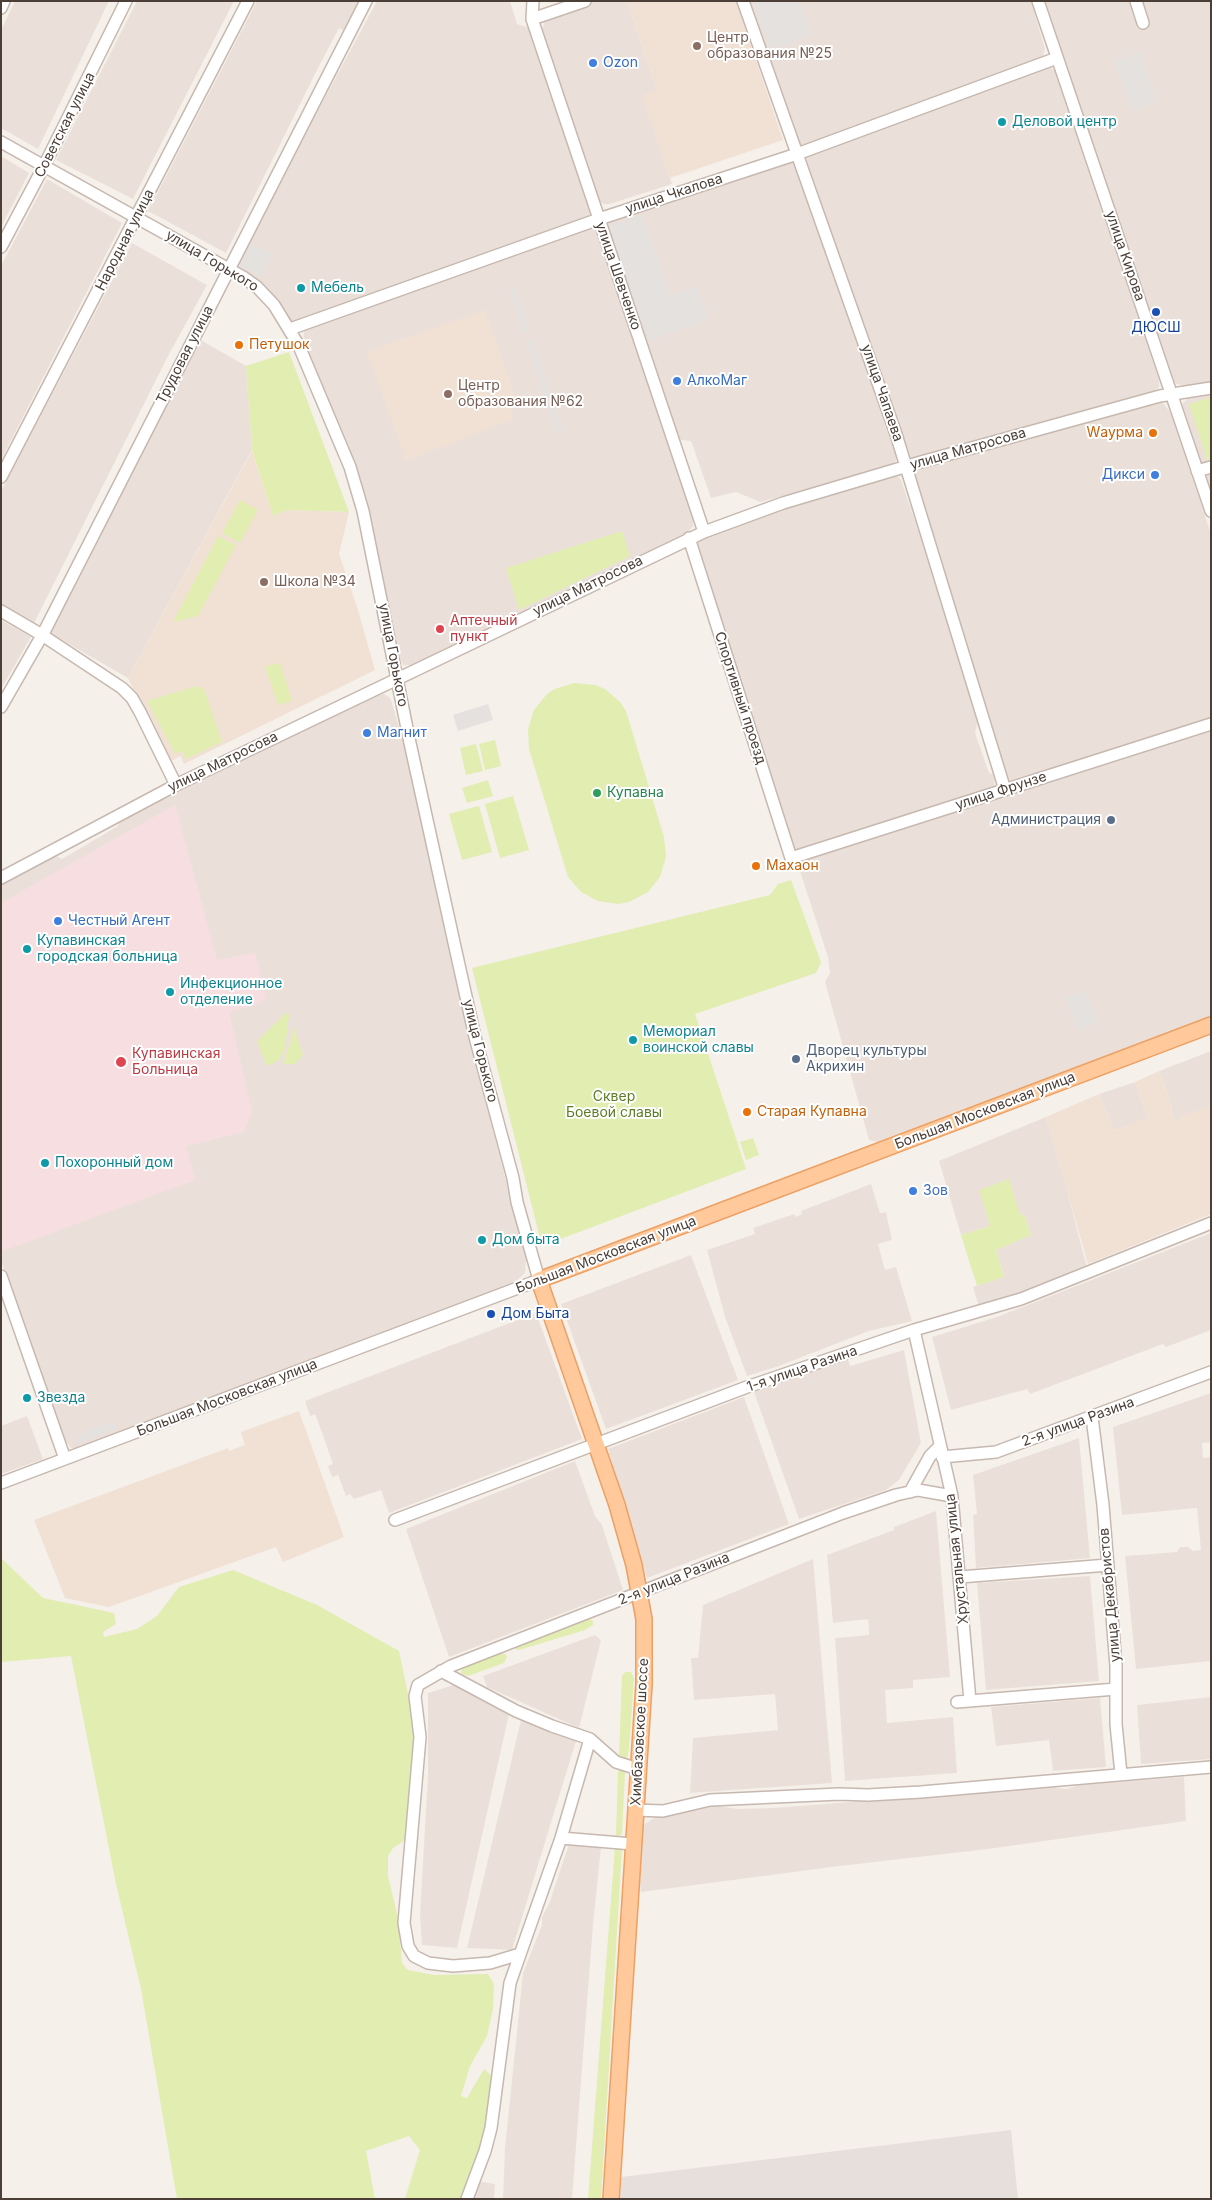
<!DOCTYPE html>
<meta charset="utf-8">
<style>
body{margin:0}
#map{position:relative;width:1212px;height:2200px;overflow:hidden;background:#f6f0eb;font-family:Inter,sans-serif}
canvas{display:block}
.frame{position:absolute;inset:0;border:2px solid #4b3f38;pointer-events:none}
</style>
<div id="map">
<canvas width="1212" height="2200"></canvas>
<div class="frame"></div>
</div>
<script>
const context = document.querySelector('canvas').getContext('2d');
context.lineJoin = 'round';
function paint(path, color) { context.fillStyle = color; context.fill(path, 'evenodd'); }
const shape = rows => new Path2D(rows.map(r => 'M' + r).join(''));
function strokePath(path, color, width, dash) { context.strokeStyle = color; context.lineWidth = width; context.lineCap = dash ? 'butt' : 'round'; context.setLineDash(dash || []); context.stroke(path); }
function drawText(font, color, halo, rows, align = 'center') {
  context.font = font + ' Inter,sans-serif'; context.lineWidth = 4; context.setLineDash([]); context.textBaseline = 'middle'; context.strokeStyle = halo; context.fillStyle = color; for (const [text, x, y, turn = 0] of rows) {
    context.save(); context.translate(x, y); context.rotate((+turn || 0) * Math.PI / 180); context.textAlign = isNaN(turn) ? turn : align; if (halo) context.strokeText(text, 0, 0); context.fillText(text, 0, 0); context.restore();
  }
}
paint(shape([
 [15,1,109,1,38,149,1,128,1,30],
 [137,1,234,1,133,199,56,160],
 [257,1,360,1,345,31,339,28,319,66,226,253,148,211],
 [377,1,510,1,517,24,527,27,532,33,590,214,586,218,292,322,278,302,257,281,240,269,238,265,239,257],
 [594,1,627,1,657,90,643,96,672,184,610,204,604,204,598,201,542,30,546,17],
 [749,1,1031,1,1045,49,1043,56,1037,61,802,145,799,144],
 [1045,1,1211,1,1211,383,1184,386,1175,383,1172,378],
 [1048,66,1054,70,1159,380,1159,387,1154,391,911,458,805,159,809,155],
 [1,156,29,173,1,227],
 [786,162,792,162,796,166,896,452,896,460,892,465,760,502,736,492,711,498,691,441,680,440,677,438,606,225,610,222],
 [47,179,122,223,1,460,1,266],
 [592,227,597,229,600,238,693,515,693,526,688,532,411,665,403,665,399,657,363,490,333,411,303,344,304,331],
 [132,243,207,285,168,356,34,623,1,604,1,491],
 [201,340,246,366,252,450,128,678,48,632],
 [1211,393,1211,492,1182,404,1189,397],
 [1154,403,1163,403,1170,412,1211,534,1211,720,1008,781,913,472,949,460],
 [895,476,899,477,901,480,915,521,976,712,977,724,975,733,989,773,993,774,995,785,993,788,796,851,794,850,696,545,699,540,762,516],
 [1,620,31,637,1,689],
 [384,694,390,698,392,703,404,744,469,1038,526,1258,525,1273,513,1284,80,1448,71,1448,61,1435,1,1260,1,884,54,855,62,859,118,826,119,821,212,772,378,695],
 [1211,729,1211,1017,877,1142,869,1140,825,982,830,973,828,957,798,865,800,861],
 [1211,1051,1211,1106,1176,1122,1171,1112,1172,1106,1159,1071],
 [1135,1082,1148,1118,1114,1131,1099,1094],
 [1046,1117,1066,1186,1087,1268,1019,1295,979,1307,973,1287,1004,1276,996,1250,1031,1235,1024,1214,1020,1215,1008,1179,990,1226,961,1235,939,1161],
 [871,1184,880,1213,886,1212,892,1240,878,1244,885,1270,896,1267,912,1321,869,1331,776,1367,747,1376,725,1317,707,1250,755,1234,753,1228,794,1214,796,1217,802,1214,801,1211],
 [1211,1233,1211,1330,1166,1347,1163,1344,1030,1394,1027,1389,951,1410,932,1337,997,1317],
 [691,1255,738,1380,606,1429,561,1304],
 [536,1313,582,1439,389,1513,381,1490,354,1499,350,1494,346,1496,338,1475,332,1477,328,1466,333,1464,317,1419,315,1414,310,1416,305,1401],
 [904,1350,921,1443,899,1480,886,1490,799,1519,754,1392,848,1359,850,1366],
 [1211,1393,1211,1442,1202,1443,1203,1458,1211,1457,1211,1661,1136,1669,1125,1556,1177,1552,1180,1547,1188,1547,1193,1551,1201,1550,1197,1508,1122,1515,1113,1427],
 [744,1397,789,1524,647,1578,608,1449],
 [27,1416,43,1459,1,1474,1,1426],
 [1079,1438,1090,1558,976,1568,973,1515,977,1514,973,1475],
 [575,1461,595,1516,602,1525,623,1590,449,1657,406,1529],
 [936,1511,950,1677,913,1680,913,1688,885,1690,887,1723,953,1717,957,1773,845,1781,835,1638,869,1635,869,1629,868,1619,833,1623,827,1555,894,1530,894,1527],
 [813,1559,832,1783,690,1793,693,1738,778,1730,775,1694,694,1700,691,1658,698,1658,703,1605],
 [1090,1576,1099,1681,986,1690,977,1583],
 [595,1635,601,1640,579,1728,487,1687,483,1676],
 [457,1684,509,1714,457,1948,422,1945,420,1915,428,1775,428,1693],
 [1211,1697,1211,1759,1141,1764,1137,1705],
 [1100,1698,1106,1767,1053,1771,1049,1740,996,1746,991,1707],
 [521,1720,576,1741,512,1950,467,1948],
 [1184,1777,1186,1821,988,1849,840,1866,641,1892,639,1877,643,1825,657,1816,714,1805,737,1809,773,1808,1045,1787,1067,1789,1080,1785],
 [569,1844,601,1847,593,1925,572,2199,503,2199,505,2148,523,1973,542,1925,542,1917,549,1904],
 [477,2181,495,2184,494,2199,471,2199]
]), '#ebe0d9');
paint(shape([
 [1011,2130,1018,2199,620,2199,621,2177]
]), '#e6dfdc');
paint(shape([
 [627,1,736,1,783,140,670,178,642,96,657,90],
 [485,310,518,405,510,409,514,419,406,461,367,352],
 [252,451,273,516,287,510,349,512,339,554,358,610,375,670,184,764,180,756,168,763,128,678],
 [1159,1071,1172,1106,1171,1113,1176,1122,1180,1120,1182,1116,1211,1106,1211,1214,1088,1264,1046,1117,1099,1094,1114,1131,1148,1118,1135,1082],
 [299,1411,344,1537,283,1562,276,1547,109,1607,65,1598,34,1520,228,1448,229,1451,245,1445,241,1432]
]), '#f0e1d4');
paint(shape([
 [175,805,217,960,255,953,266,999,262,1000,259,1004,229,1012,252,1112,244,1132,186,1146,195,1180,3,1251,1,1245,1,903]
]), '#f7dee1');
paint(shape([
 [289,352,349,512,287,510,273,516,252,450,246,366],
 [1211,397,1211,462,1208,463,1189,404],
 [240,500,258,510,240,543,222,533],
 [622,531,630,556,519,610,506,568],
 [218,536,236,545,198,616,173,622],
 [280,663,292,701,278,705,265,666],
 [574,683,595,685,605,689,620,702,626,711,664,837,666,857,660,877,648,892,629,902,618,904,598,901,581,892,568,877,529,749,528,729,534,710,547,694,555,689],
 [197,686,204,689,222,742,186,759,182,751,175,754,147,701],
 [495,740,501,766,485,770,479,744],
 [476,744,483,771,466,775,460,748],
 [488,780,493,796,467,803,462,788],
 [513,796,529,850,500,858,485,804],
 [479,806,492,852,462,860,449,814],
 [791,880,821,962,816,973,695,1014,746,1169,542,1246,472,968,770,895,778,884],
 [287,1012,289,1015,285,1049,280,1059,271,1065,266,1064,257,1041],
 [293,1025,303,1055,295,1064,283,1064,292,1037],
 [753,1138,759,1155,746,1160,740,1142],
 [1009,1179,1020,1215,1024,1214,1031,1235,996,1250,1004,1277,977,1286,961,1235,990,1226,979,1190],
 [1,1558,43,1598,114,1613,116,1624,103,1632,104,1637,137,1629,157,1616,179,1587,233,1570,317,1605,399,1651,416,1733,407,1839,393,1848,388,1856,388,1876,398,1918,402,1963,408,1970,434,1975,488,1974,494,1984,493,2009,487,2036,470,2066,461,2096,467,2098,484,2069,494,2078,482,2149,462,2199,405,2199,420,2150,409,2136,366,2151,375,2199,177,2199,141,1989,116,1884,71,1656,1,1662],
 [588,1618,593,1621,593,1625,585,1630,519,1650,515,1649,515,1645],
 [499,1653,505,1654,507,1657,504,1663,468,1676,461,1674,462,1667],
 [625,1672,631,1672,634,1678,629,1750,627,1758,622,1759,619,1757,622,1676],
 [621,1768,625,1771,622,1834,618,1836,616,1835,618,1772],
 [615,1847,622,1848,601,2199,588,2199]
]), '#e1edb1');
paint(shape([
 [754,1,800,1,812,35,771,50],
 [1139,52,1157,102,1132,111,1114,61],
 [642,214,670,295,697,286,709,320,648,341,608,226],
 [247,242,273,254,260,276,236,265],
 [515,286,529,330,523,332,509,288],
 [533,340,563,432,556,434,527,342],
 [488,704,493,720,458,731,453,715],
 [1086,991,1098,1023,1077,1030,1066,998],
 [111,1422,119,1428,76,1444,79,1434]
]), '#e5e1df');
const minor = shape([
 [533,1,532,19,704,532],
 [743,1,896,434,1005,790],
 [1038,1,1211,511],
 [1136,1,1143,23],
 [1,8,4,1],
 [532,19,585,1],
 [1,142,243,277,257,287,274,305,299,346,350,467,363,511,410,743,459,965,475,1037,513,1178,517,1202,539,1280,1,1483],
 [1,247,44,166,126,1],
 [290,329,599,219,797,154,1057,58],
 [1197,471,1211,467],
 [1,477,248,1],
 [689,538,791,858,1211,724],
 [1,611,42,635,122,688,132,698,140,712,176,785],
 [1,707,44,632,366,1],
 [1,878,176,785,704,532,783,503,921,462,1160,396,1211,388],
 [1,1276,65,1459],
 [914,1330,952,1496,970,1701],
 [1092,1417,1103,1505,1116,1666,1116,1724,1121,1774],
 [942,1457,996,1452,1211,1372],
 [910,1492,930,1456,940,1446],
 [395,1520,747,1387,914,1330,1021,1299,1211,1223],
 [960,1577,1108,1565],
 [441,1671,516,1711,552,1726,590,1739,616,1762,638,1769],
 [957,1702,1116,1689],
 [635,1810,663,1811,710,1800,839,1794,868,1795,921,1792,1211,1767],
 [561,1838,633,1844],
 [520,1954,490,1963,453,1966,428,1963,414,1956,408,1946,404,1923,420,1737,415,1696,418,1685,451,1666,843,1513,896,1495,918,1490,952,1496],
 [467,2199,485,2151,491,2128,510,1983,561,1838,590,1739]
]);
const major = shape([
 [611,2199,644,1684,644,1619,634,1565,617,1505,539,1280,1211,1025]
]);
strokePath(minor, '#c6b8af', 14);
strokePath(major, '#eda063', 18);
strokePath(minor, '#fff', 11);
strokePath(major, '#ffc99b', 15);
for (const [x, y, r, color] of [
 [697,46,5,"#8d6e63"],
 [593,63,5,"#3f7fe0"],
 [1002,122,5,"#0f9aa8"],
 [301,288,5,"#0f9aa8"],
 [1156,312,5,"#1a4fb4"],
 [239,345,5,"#e8710a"],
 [677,381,5,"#3f7fe0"],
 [448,394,5,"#8d6e63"],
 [1153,433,5,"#e8710a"],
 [1155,475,5,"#3f7fe0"],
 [264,582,5,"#8d6e63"],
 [440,629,5,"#e0444e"],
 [367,733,5,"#3f7fe0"],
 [597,793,5,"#2e9e5b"],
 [1111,820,5,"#5c6f8a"],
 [756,866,5,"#e8710a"],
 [58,921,5,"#3f7fe0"],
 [27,949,5,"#0f9aa8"],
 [170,992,5,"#0f9aa8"],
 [633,1040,5,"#0f9aa8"],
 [796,1059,5,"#5c6f8a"],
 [121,1062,6,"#e0444e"],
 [747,1112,5,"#e8710a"],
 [45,1163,5,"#0f9aa8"],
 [913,1191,5,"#3f7fe0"],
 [482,1240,5,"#0f9aa8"],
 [491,1314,5,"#1a4fb4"],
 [27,1398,5,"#0f9aa8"]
]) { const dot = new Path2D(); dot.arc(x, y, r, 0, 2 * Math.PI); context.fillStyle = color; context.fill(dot); strokePath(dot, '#fff', 2); }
drawText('14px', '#785e54', '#fff', [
 ["Центр",707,38],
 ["образования №25",707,54],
 ["Центр",458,386],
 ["образования №62",458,402],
 ["Школа №34",274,582]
], 'left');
drawText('14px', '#366cbe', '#fff', [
 ["Ozon",603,63],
 ["АлкоМаг",687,381],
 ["Дикси",1145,475,"right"],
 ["Магнит",377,733],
 ["Честный Агент",68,921],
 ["Зов",923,1191]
], 'left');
drawText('14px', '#0d838f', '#fff', [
 ["Деловой центр",1012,122],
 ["Мебель",311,288],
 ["Купавинская",37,941],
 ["городская больница",37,957],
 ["Инфекционное",180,984],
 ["отделение",180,1000],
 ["Мемориал",643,1032],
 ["воинской славы",643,1048],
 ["Похоронный дом",55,1163],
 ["Дом быта",492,1240],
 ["Звезда",37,1398]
], 'left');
drawText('14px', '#4b3f38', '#fff', [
 ["Советская улица",65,125,-63],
 ["улица Чкалова",674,194,-18],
 ["Народная улица",125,240,-63],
 ["улица Кирова",1125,256,71],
 ["улица Горького",212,261,31],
 ["улица Шевченко",618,276,71],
 ["Трудовая улица",185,355,-63],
 ["улица Чапаева",882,393,71],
 ["улица Матросова",968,449,-16],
 ["улица Матросова",588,586,-26],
 ["улица Горького",393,655,79],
 ["Спортивный проезд",740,698,72],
 ["улица Матросова",223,762,-26],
 ["улица Фрунзе",1001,791,-18],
 ["улица Горького",480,1051,76],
 ["Большая Московская улица",985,1111,-21],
 ["Большая Московская улица",606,1255,-21],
 ["1-я улица Разина",802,1369,-19],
 ["Большая Московская улица",227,1398,-21],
 ["2-я улица Разина",1078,1422,-20],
 ["Хрустальная улица",957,1559,-96],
 ["2-я улица Разина",674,1579,-22],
 ["улица Декабристов",1110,1595,-95],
 ["Химбазовское шоссе",640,1732,-87]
]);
drawText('14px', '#164399', '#fff', [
 ["ДЮСШ",1156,328],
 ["Дом Быта",501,1314,"left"]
]);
drawText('14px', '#c56008', '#fff', [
 ["Петушок",249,345],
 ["Wаурма",1143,433,"right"],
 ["Махаон",766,866],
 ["Старая Купавна",757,1112]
], 'left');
drawText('14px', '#be3a42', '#fff', [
 ["Аптечный",450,621],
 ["пункт",450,637],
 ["Купавинская",132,1054],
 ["Больница",132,1070]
], 'left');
drawText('14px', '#27864d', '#fff', [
 ["Купавна",607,793]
], 'left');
drawText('14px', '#4e5e75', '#fff', [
 ["Администрация",1101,820],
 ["Дворец культуры",806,1051,"left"],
 ["Акрихин",806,1067,"left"]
], 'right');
drawText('14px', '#5c7d24', '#fff', [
 ["Сквер",614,1097],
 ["Боевой славы",614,1113]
]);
</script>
